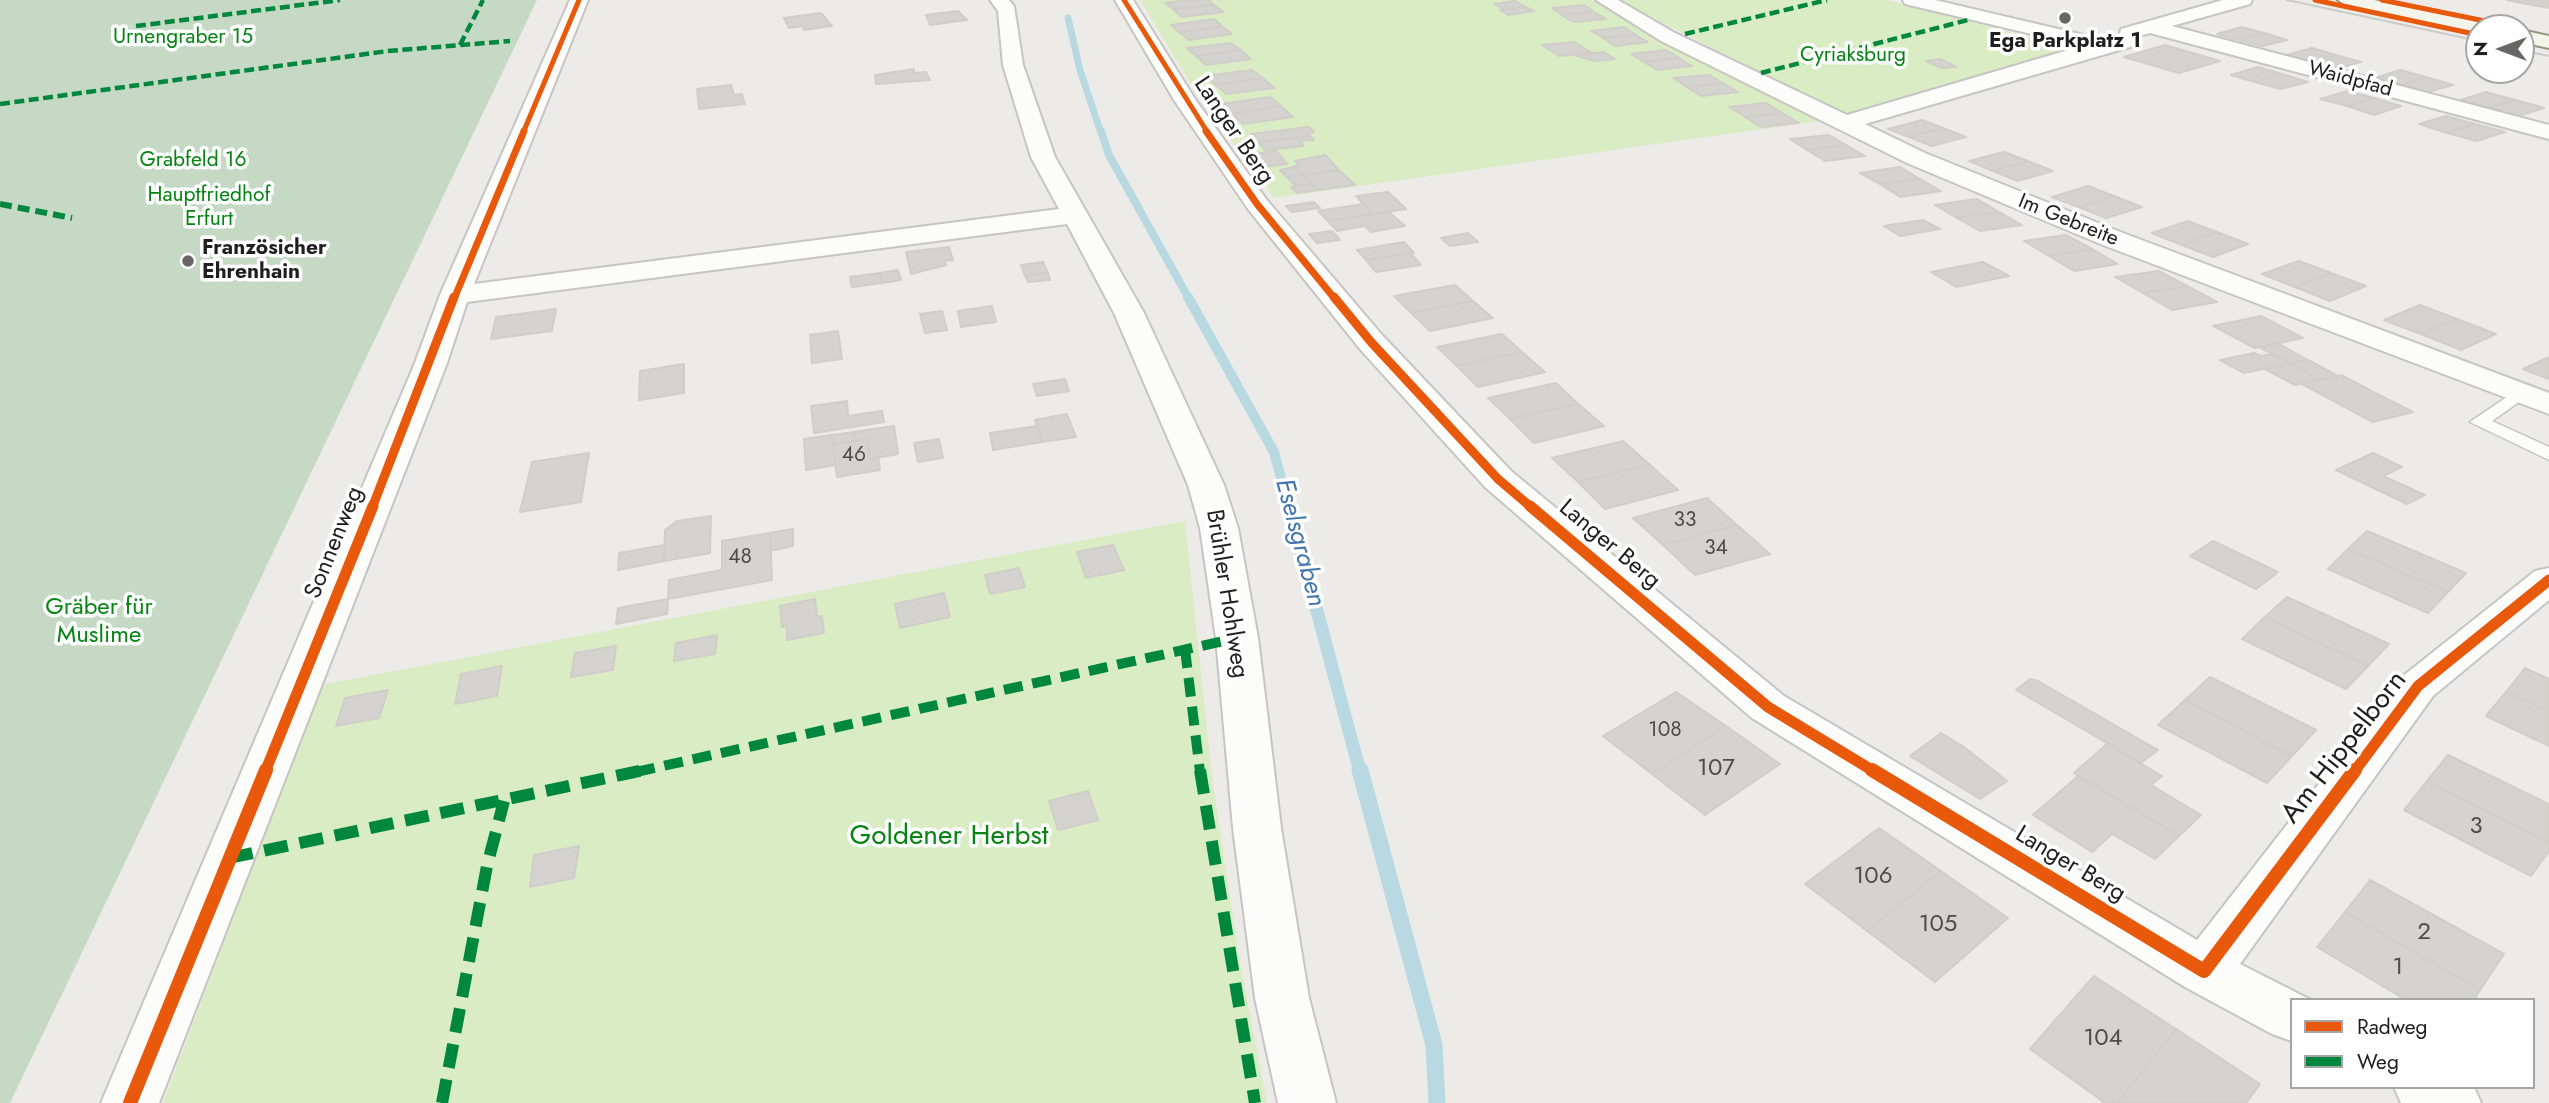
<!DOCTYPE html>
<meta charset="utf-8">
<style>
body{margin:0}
#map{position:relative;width:2549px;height:1103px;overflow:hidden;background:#edebe7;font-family:Jost,sans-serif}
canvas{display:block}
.legend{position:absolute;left:2290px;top:998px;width:245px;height:91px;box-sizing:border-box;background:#fff;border:2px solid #a5a5a5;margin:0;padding:9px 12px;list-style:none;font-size:21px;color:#1f1f1f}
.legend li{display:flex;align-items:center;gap:14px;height:35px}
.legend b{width:35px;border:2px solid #a5a5a5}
.north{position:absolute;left:2465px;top:14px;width:70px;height:70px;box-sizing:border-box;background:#fff;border:2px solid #a5a5a5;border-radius:50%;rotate:270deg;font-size:19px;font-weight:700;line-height:28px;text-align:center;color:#1f1f1f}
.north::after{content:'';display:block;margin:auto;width:24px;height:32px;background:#676665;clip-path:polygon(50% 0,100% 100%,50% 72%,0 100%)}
</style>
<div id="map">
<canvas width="2549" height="1103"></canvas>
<ul class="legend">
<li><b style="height:9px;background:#e8590c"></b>Radweg</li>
<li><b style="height:9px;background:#00873e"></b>Weg</li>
</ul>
<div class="north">N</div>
</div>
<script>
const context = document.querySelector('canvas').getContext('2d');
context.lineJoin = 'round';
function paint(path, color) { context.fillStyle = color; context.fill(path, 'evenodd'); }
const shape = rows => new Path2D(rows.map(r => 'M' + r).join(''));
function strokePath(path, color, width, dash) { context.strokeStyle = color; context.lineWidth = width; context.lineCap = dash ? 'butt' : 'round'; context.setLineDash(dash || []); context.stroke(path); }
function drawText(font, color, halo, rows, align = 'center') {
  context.font = font + ' Jost,sans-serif'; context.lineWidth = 7; context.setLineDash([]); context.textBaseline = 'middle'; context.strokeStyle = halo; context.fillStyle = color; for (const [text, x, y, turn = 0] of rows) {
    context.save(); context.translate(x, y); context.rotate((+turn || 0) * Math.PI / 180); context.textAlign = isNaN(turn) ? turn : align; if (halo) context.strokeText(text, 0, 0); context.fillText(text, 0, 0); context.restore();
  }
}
paint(shape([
 [1140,0,1591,0,1712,68,1819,121,1274,198,1200,99],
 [1618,0,1886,0,2070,48,2068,52,1846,116],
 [1185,521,1212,777,1239,957,1267,1103,163,1103,321,685]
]), '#d9ecc4');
paint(shape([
 [0,0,537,0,10,1103,0,1103]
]), '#c5d9c5');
strokePath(shape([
 [1068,18,1080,70,1101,133]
]), '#b8d9e2', 7);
strokePath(shape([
 [1101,131,1109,155,1189,299]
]), '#b8d9e2', 8);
strokePath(shape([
 [1188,297,1274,452,1289,508]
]), '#b8d9e2', 10);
strokePath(shape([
 [1289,506,1360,772]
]), '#b8d9e2', 13);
strokePath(shape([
 [1360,770,1434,1045,1437,1103]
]), '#b8d9e2', 17);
const building = shape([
 [1188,0,1209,0,1214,5,1173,9,1165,3,1188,0],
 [2507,0,2549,0,2549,8,2516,2,2507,0],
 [1515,1,1526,7,1505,10,1494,4,1515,1],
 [1214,5,1224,12,1181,17,1173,9,1214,5],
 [1584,5,1594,12,1562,15,1552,8,1584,5],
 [1526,7,1534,11,1508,15,1500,10,1526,7],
 [958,11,967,20,930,25,926,15,958,11],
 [1594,12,1606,19,1573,22,1562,15,1594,12],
 [821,13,832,26,804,30,803,26,789,28,784,18,821,13],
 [1214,19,1223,27,1179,32,1171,25,1214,19],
 [1223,27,1232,34,1189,40,1179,32,1223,27],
 [1624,27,1636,35,1603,38,1591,31,1624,27],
 [2242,27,2264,33,2239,40,2217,34,2242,27],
 [2264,33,2287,40,2262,46,2239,40,2264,33],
 [1636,35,1648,42,1615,46,1603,38,1636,35],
 [1574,42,1592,53,1559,56,1542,45,1574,42],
 [1231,43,1241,50,1196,56,1187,48,1231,43],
 [2165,45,2220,61,2179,73,2124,57,2165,45],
 [2312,48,2336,55,2310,62,2287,55,2312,48],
 [1241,50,1251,59,1206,65,1196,56,1241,50],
 [1666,50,1679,58,1644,62,1631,54,1666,50],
 [1604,52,1615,59,1594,61,1574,55,1604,52],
 [2336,55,2361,62,2335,69,2310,62,2336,55],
 [1679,58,1692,66,1657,70,1644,62,1679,58],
 [1940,59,1956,67,1941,68,1926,61,1940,59],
 [2258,67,2282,74,2255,82,2231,75,2258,67],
 [914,69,914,73,926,72,930,80,876,84,875,75,914,69],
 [1252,70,1263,78,1216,85,1206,76,1252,70],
 [2400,70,2426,77,2401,85,2375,78,2400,70],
 [2282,74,2308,82,2280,89,2255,82,2282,74],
 [1709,75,1723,83,1687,87,1673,78,1709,75],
 [2426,77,2453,85,2428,92,2401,85,2426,77],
 [1263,78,1274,88,1226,94,1216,85,1263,78],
 [1723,83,1738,92,1701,96,1687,87,1723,83],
 [731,85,734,95,742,94,745,104,699,109,697,89,731,85],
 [2348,91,2374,98,2347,106,2320,99,2348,91],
 [2486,92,2515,100,2489,108,2461,100,2486,92],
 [1270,97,1281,106,1232,114,1221,104,1270,97],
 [2374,98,2401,106,2374,115,2347,106,2374,98],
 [2515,100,2544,108,2518,116,2489,108,2515,100],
 [1766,103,1782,113,1745,117,1729,107,1766,103],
 [1281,106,1293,117,1243,124,1232,114,1281,106],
 [1782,113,1799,123,1761,127,1745,117,1782,113],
 [2446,116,2475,124,2447,133,2419,124,2446,116],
 [1922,120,1943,128,1909,137,1888,129,1922,120],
 [2475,124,2505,132,2477,141,2447,133,2475,124],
 [1309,127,1314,132,1307,133,1310,136,1258,142,1251,134,1309,127],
 [1943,128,1966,137,1932,146,1909,137,1943,128],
 [1829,135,1846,145,1807,150,1790,139,1829,135],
 [1310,136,1314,140,1300,141,1304,146,1265,150,1258,142,1310,136],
 [1846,145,1865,156,1825,161,1807,150,1846,145],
 [1276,151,1287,164,1262,167,1252,154,1276,151],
 [2004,152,2028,161,1993,171,1969,161,2004,152],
 [1325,155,1339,170,1303,175,1294,166,1300,166,1295,161,1325,155],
 [2028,161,2053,171,2018,181,1993,171,2028,161],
 [1295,167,1303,175,1287,177,1280,170,1295,167],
 [1900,167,1920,179,1880,184,1860,173,1900,167],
 [1339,170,1355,185,1318,190,1303,175,1339,170],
 [1303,175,1311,184,1296,186,1287,177,1303,175],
 [1920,179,1941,191,1900,197,1880,184,1920,179],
 [1311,184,1318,190,1297,193,1291,187,1311,184],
 [2088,186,2114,196,2079,207,2052,197,2088,186],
 [1388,192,1406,209,1373,214,1356,196,1388,192],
 [2114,196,2142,207,2106,218,2079,207,2114,196],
 [1977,199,1999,212,1957,218,1935,205,1977,199],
 [1314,202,1320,208,1292,212,1286,206,1314,202],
 [1364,204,1373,214,1328,221,1318,211,1364,204],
 [1389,212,1405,226,1371,232,1365,226,1337,231,1328,221,1389,212],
 [1999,212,2022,225,1980,231,1957,218,1999,212],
 [1923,220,1940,229,1900,236,1884,226,1923,220],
 [2188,221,2217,232,2182,245,2152,233,2188,221],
 [1332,231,1340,240,1317,243,1309,234,1332,231],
 [2217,232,2248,244,2213,257,2182,245,2217,232],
 [1468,233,1478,242,1450,246,1441,238,1468,233],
 [2066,235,2092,249,2049,256,2024,241,2066,235],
 [1404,242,1414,253,1366,260,1357,250,1404,242],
 [949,247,953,260,944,261,946,265,911,274,906,252,949,247],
 [2092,249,2118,264,2074,271,2049,256,2092,249],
 [1410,253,1421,265,1376,272,1366,260,1410,253],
 [2299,261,2331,273,2295,287,2262,274,2299,261],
 [1043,262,1048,273,1025,276,1021,265,1043,262],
 [1983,262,2009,276,1956,287,1931,272,1983,262],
 [898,270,901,280,882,283,880,273,898,270],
 [2159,271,2187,286,2143,293,2115,277,2159,271],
 [880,273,882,283,852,287,850,277,880,273],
 [1048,273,1050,280,1028,282,1025,276,1048,273],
 [2331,273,2366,286,2330,301,2295,287,2331,273],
 [1455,285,1473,301,1411,313,1394,296,1455,285],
 [2187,286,2217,302,2172,310,2143,293,2187,286],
 [1473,301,1493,318,1430,331,1411,313,1473,301],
 [2420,305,2457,319,2421,334,2384,320,2420,305],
 [992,306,996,322,961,327,958,311,992,306],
 [556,309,552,331,491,339,496,317,556,309],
 [942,311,947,330,925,333,920,314,942,311],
 [2261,316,2303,338,2255,348,2213,326,2261,316],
 [2457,319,2496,334,2461,350,2421,334,2457,319],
 [838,331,842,359,812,363,810,335,838,331],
 [1502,334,1522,352,1457,366,1437,347,1502,334],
 [2276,343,2281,345,2308,360,2290,363,2259,347,2276,343],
 [1522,352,1545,372,1478,387,1457,366,1522,352],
 [2254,353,2261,356,2272,354,2290,363,2244,373,2220,360,2254,353],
 [2549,357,2549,379,2523,369,2549,357],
 [2308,360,2338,376,2320,380,2290,363,2308,360],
 [2290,363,2320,380,2295,385,2265,369,2290,363],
 [684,364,684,393,639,400,640,371,684,364],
 [2341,375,2375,393,2413,412,2373,422,2302,384,2341,375],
 [1065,379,1069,391,1037,396,1033,384,1065,379],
 [1556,383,1578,404,1510,419,1488,398,1556,383],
 [847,401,848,416,882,411,884,422,814,433,811,406,847,401],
 [1578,404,1604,426,1534,443,1510,419,1578,404],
 [1067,414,1076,437,1042,442,1035,420,1067,414],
 [894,426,898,454,870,459,867,439,855,441,854,432,894,426],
 [1037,426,1042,442,993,450,990,433,1037,426],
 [854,432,855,441,833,444,832,435,854,432],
 [832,435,836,465,806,470,804,439,832,435],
 [867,439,870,459,878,457,880,470,837,477,833,444,867,439],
 [939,439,943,458,918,462,914,443,939,439],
 [1623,441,1649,464,1578,482,1552,458,1623,441],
 [589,453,581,502,520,512,532,462,589,453],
 [2373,453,2402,467,2383,476,2425,495,2407,504,2336,470,2373,453],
 [1649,464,1678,490,1605,509,1578,482,1649,464],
 [1707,498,1737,525,1663,545,1633,518,1707,498],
 [711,516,710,553,664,561,665,530,677,521,711,516],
 [1737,525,1770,554,1695,575,1663,545,1737,525],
 [793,529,793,546,770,551,770,533,793,529],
 [2367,531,2466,573,2448,592,2348,549,2367,531],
 [770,533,772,580,668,599,669,580,722,570,722,541,770,533],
 [2213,541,2278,572,2256,589,2190,556,2213,541],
 [665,545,664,561,618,570,619,553,665,545],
 [1113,545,1124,570,1086,578,1077,552,1113,545],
 [2348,549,2448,592,2428,613,2328,569,2348,549],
 [1019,568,1025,587,990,594,985,575,1019,568],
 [944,593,950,617,900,628,895,604,944,593],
 [2287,597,2389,644,2368,666,2265,617,2287,597],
 [668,599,667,614,616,624,618,608,668,599],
 [815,599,817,617,822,616,824,633,787,640,787,626,782,627,780,606,815,599],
 [2265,617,2368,666,2346,689,2242,639,2265,617],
 [717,635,715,654,674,661,676,643,717,635],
 [616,646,613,670,571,677,575,653,616,646],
 [502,666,497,696,455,704,461,674,502,666],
 [2525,668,2549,679,2549,711,2506,692,2525,668],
 [2210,677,2316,730,2292,756,2185,700,2210,677],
 [2030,679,2038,681,2158,750,2141,763,2016,690,2030,679],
 [388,690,379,718,336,726,345,698,388,690],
 [1676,692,1726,726,1652,774,1603,736,1676,692],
 [2506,692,2549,711,2549,746,2486,716,2506,692],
 [2185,700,2292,756,2267,783,2158,725,2185,700],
 [1726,726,1780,764,1705,815,1652,774,1726,726],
 [1941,733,1964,747,2007,781,1980,799,1910,756,1941,733],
 [2107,744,2162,776,2151,785,2201,815,2179,836,2074,773,2107,744],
 [2448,755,2549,804,2549,843,2427,781,2448,755],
 [2078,776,2179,836,2155,859,2112,834,2092,852,2033,815,2078,776],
 [2427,781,2549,843,2549,851,2531,876,2404,810,2427,781],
 [1088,791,1098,820,1058,830,1049,801,1088,791],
 [1879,828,1941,871,1867,931,1805,884,1879,828],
 [579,846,574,878,530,887,534,855,579,846],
 [1941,871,2008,918,1935,982,1867,931,1941,871],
 [2370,880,2504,954,2480,990,2345,912,2370,880],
 [2345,912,2480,990,2474,1000,2406,1000,2317,947,2345,912],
 [2094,976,2176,1029,2117,1103,2105,1103,2030,1049,2094,976],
 [2176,1029,2260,1084,2246,1103,2117,1103,2176,1029]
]);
paint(building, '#d5d3d0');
strokePath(building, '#d1cdc8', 2);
const lane = shape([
 [2520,388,2526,389,2529,393,2526,397,2492,421,2549,447,2549,460,2470,422,2520,388]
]);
const street = shape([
 [570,0,588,0,474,284,1059,209,1031,157,1003,65,998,11,990,0,1009,0,1014,6,1023,65,1055,157,1144,313,1224,485,1238,528,1258,638,1281,828,1309,998,1336,1103,1278,1103,1255,998,1233,828,1216,638,1200,528,1188,485,1114,313,1067,224,467,302,447,363,159,1103,101,1103,415,363,440,295,570,0],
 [1115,0,1133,0,1195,99,1266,199,1382,335,1511,471,1784,696,2197,940,2403,676,2535,571,2549,568,2549,600,2433,696,2240,964,2311,1000,2292,1000,2292,1041,2272,1034,2185,987,1752,718,1485,487,1360,349,1248,209,1174,100,1115,0],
 [1596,0,1618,0,1675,33,1847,115,2082,46,1905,4,1903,0,1935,0,2105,40,2119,37,2121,29,2223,0,2252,0,2250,4,2172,26,2549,125,2549,139,2150,33,2139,36,2137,45,1865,124,1925,153,2123,233,2549,393,2549,414,2103,245,1907,163,1661,41,1596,0],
 [2394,1087,2474,1087,2481,1103,2401,1103,2394,1087]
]);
const secondary = shape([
 [2338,0,2374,0,2482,22,2492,28,2479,28,2479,33,2347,6,2338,0],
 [2521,30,2549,36,2549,48,2521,42,2521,30]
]);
strokePath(lane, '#c6c5c3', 3);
strokePath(street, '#c6c5c3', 4);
strokePath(secondary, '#96977e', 4);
paint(lane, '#fcfcfb');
paint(street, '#fcfcfb');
paint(secondary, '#f3f4ea');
strokePath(shape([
 [2287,0,2479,41],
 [2521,50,2549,56]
]), '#cbcbca', 2);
strokePath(shape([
 [136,26,340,0],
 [1685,34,1827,0],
 [460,45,483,0],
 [1761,73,1968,20],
 [0,104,388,51,510,41]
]), '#00873e', 4.5, [10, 4.5]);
strokePath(shape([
 [0,204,72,218]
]), '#00873e', 6, [12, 6]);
strokePath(shape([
 [1185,649,1200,772],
 [636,772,1237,638]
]), '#00873e', 10, [19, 10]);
strokePath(shape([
 [1200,770,1255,1103],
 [229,858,644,770],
 [442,1103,487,866,504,801]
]), '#00873e', 12, [24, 12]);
strokePath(shape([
 [1124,0,1208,133],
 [2315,0,2479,35],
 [2382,0,2519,28],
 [523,133,579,0]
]), '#e8590c', 5);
strokePath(shape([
 [1206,131,1257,204,1335,299],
 [454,299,524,131]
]), '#e8590c', 7);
strokePath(shape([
 [1334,297,1371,342,1498,479,1532,508],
 [372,508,454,297]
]), '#e8590c', 9);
strokePath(shape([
 [1530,506,1768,707,1875,772],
 [265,772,373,506],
 [2354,772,2418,686,2549,580]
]), '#e8590c', 11);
strokePath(shape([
 [1872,770,2204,971,2355,770],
 [130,1103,266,770]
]), '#e8590c', 14);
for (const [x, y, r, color] of [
 [2065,18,7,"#676665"],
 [188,261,7,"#676665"]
]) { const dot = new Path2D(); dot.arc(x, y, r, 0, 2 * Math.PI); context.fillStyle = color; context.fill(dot); strokePath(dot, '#fff', 2.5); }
drawText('21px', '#058412', '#fff', [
 ["Urnengraber 15",183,38],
 ["Cyriaksburg",1853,56],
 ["Grabfeld 16",193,161],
 ["Hauptfriedhof",209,196],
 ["Erfurt",209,220]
]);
drawText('bold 21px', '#1f1f1f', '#fff', [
 ["Ega Parkplatz 1",2065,42],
 ["Französicher",202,249,"left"],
 ["Ehrenhain",202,273,"left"]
]);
drawText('21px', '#1f1f1f', '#fff', [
 ["Waidpfad",2350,80,15],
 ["Im Gebreite",2068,221,22]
]);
drawText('21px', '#4c4c4b', null, [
 ["46",854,456],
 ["33",1685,521],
 ["34",1716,549],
 ["48",740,558],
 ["108",1665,731]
]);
drawText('24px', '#1f1f1f', '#fff', [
 ["Langer Berg",1233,131,56],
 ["Sonnenweg",335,543,-68],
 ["Langer Berg",1609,545,40],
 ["Brühler Hohlweg",1226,594,81],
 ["Langer Berg",2070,865,31]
]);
drawText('24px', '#058412', '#fff', [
 ["Gräber für",99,608],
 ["Muslime",99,636]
]);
drawText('24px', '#4c4c4b', null, [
 ["107",1716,769],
 ["3",2476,827],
 ["106",1873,877],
 ["105",1938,925],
 ["2",2424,933],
 ["1",2398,968],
 ["104",2103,1039]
]);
drawText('italic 26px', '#4276ac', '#fff', [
 ["Eselsgraben",1299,543,75]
]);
drawText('28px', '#1f1f1f', '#fff', [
 ["Am Hippelborn",2345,748,-52]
]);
drawText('28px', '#058412', '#fff', [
 ["Goldener Herbst",949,837]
]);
</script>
